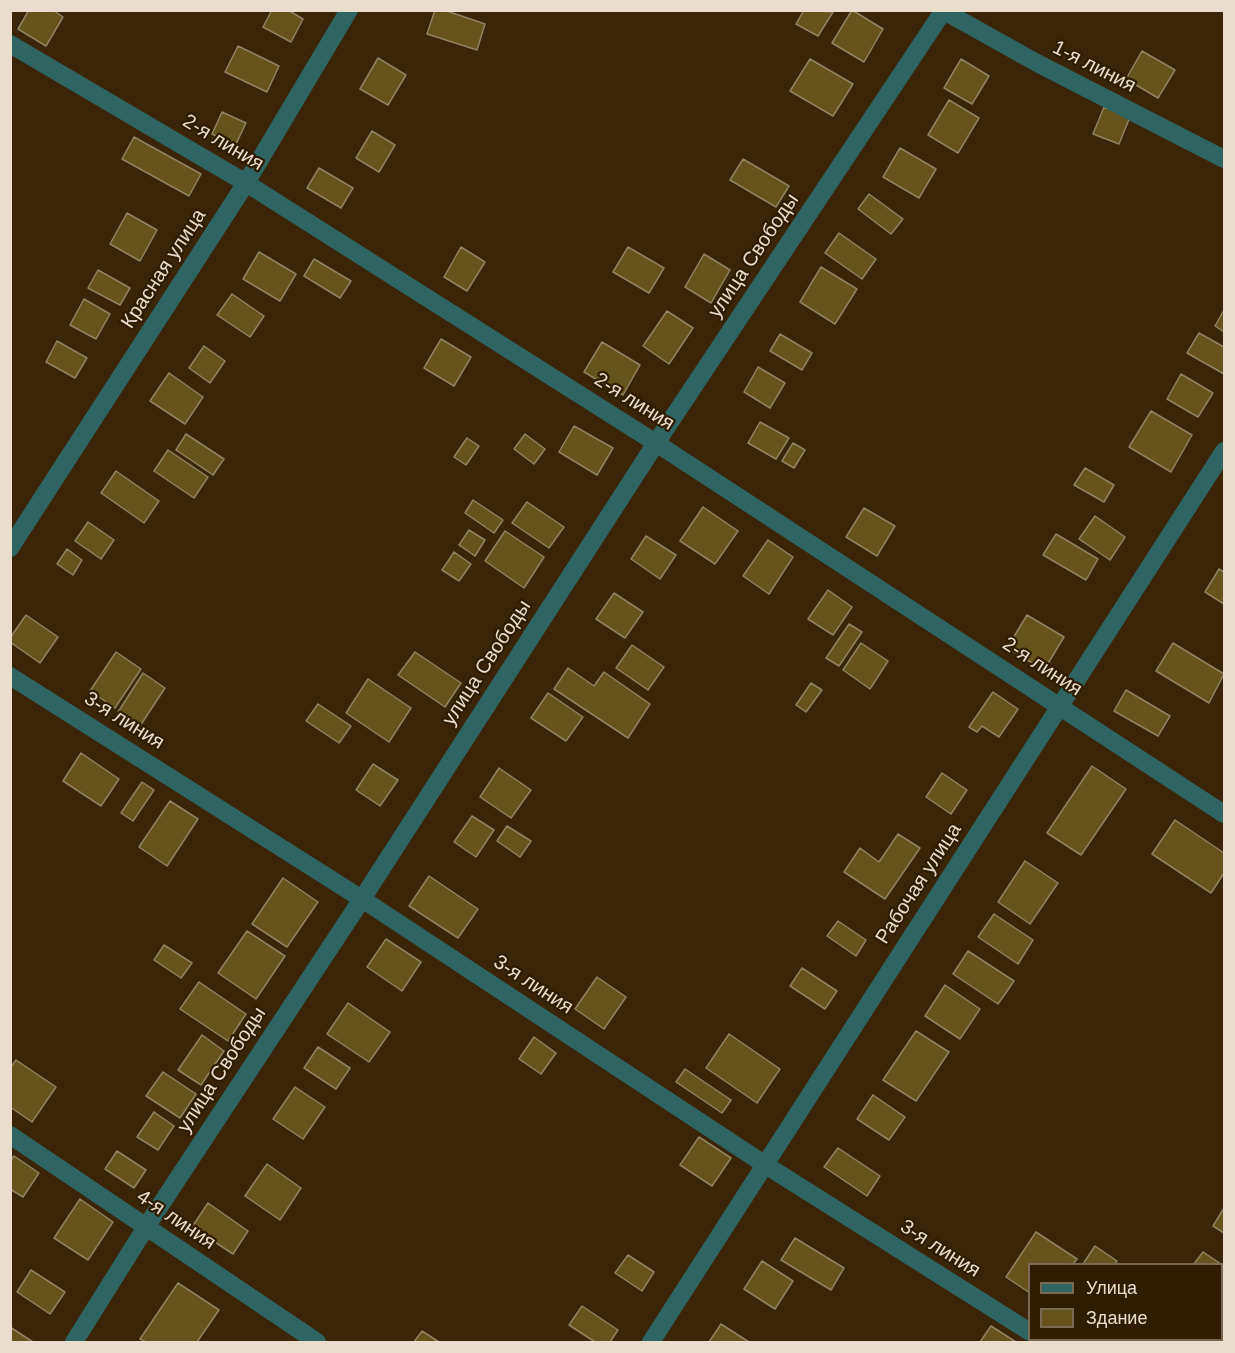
<!DOCTYPE html>
<meta charset="utf-8">
<style>
body{margin:0}
#map{position:relative;width:1235px;height:1353px;overflow:hidden;background:#3a2509;font-family:Arial,sans-serif}
canvas{display:block}
.frame{position:absolute;inset:0;border:12px solid #eaddcd;pointer-events:none}
.legend{position:absolute;left:1028px;top:1263px;width:195px;height:78px;box-sizing:border-box;background:#2f1c01;border:2px solid #7a6953;margin:0;padding:8px 10px;list-style:none;font-size:18px;color:#eaddcd}
.legend li{display:flex;align-items:center;gap:12px;height:30px}
.legend b{width:30px;border:2px solid #7a6953}
</style>
<div id="map">
<canvas width="1235" height="1353"></canvas>
<div class="frame"></div>
<ul class="legend">
<li><b style="height:8px;background:#2e6462"></b>Улица</li>
<li><b style="height:16px;background:#65531b"></b>Здание</li>
</ul>
</div>
<script>
const context = document.querySelector('canvas').getContext('2d');
context.lineJoin = 'round';
function paint(path, color) { context.fillStyle = color; context.fill(path, 'evenodd'); }
const shape = rows => new Path2D(rows.map(r => 'M' + r).join(''));
function strokePath(path, color, width, dash) { context.strokeStyle = color; context.lineWidth = width; context.lineCap = dash ? 'butt' : 'round'; context.setLineDash(dash || []); context.stroke(path); }
function drawText(font, color, halo, rows, align = 'center') {
  context.font = font + ' Arial,sans-serif'; context.lineWidth = 4.5; context.setLineDash([]); context.textBaseline = 'middle'; context.strokeStyle = halo; context.fillStyle = color; for (const [text, x, y, turn = 0] of rows) {
    context.save(); context.translate(x, y); context.rotate((+turn || 0) * Math.PI / 180); context.textAlign = isNaN(turn) ? turn : align; if (halo) context.strokeText(text, 0, 0); context.fillText(text, 0, 0); context.restore();
  }
}
const building = shape([
 [29,10,53,10,63,17,46,46,18,29,29,10],
 [272,10,288,10,303,19,291,42,263,27,272,10],
 [435,10,444,10,485,24,477,50,427,34,435,10],
 [804,10,833,12,818,36,796,24,804,10],
 [852,10,883,29,864,62,832,43,852,10],
 [238,46,279,66,267,92,225,72,238,46],
 [1142,51,1175,70,1158,98,1126,79,1142,51],
 [378,58,406,75,388,105,360,89,378,58],
 [810,59,853,84,833,116,790,91,810,59],
 [961,59,989,76,972,104,944,88,961,59],
 [949,100,979,118,958,153,928,135,949,100],
 [1104,107,1130,117,1119,144,1093,134,1104,107],
 [222,112,246,123,235,146,212,134,222,112],
 [372,131,395,145,379,172,356,158,372,131],
 [134,137,201,174,189,196,122,159,134,137],
 [900,148,936,169,919,198,883,177,900,148],
 [743,159,789,186,776,207,730,180,743,159],
 [319,168,353,188,341,208,307,188,319,168],
 [869,194,903,219,891,234,858,209,869,194],
 [127,213,157,230,140,261,110,244,127,213],
 [839,233,876,259,862,279,825,253,839,233],
 [461,247,485,262,467,291,444,277,461,247],
 [628,247,664,268,649,293,613,272,628,247],
 [259,252,296,274,280,301,243,279,259,252],
 [704,254,730,270,711,303,685,287,704,254],
 [314,259,351,281,340,298,304,276,314,259],
 [821,267,857,289,835,324,800,302,821,267],
 [98,270,130,288,120,305,88,288,98,270],
 [232,294,264,316,250,337,217,315,232,294],
 [84,299,110,314,96,339,70,325,84,299],
 [1224,310,1224,332,1215,326,1224,310],
 [667,311,693,328,669,364,643,346,667,311],
 [1199,333,1224,347,1224,374,1187,353,1199,333],
 [780,334,812,353,802,370,770,351,780,334],
 [441,339,471,357,454,386,424,368,441,339],
 [57,341,87,358,75,378,46,362,57,341],
 [602,342,640,365,623,395,584,372,602,342],
 [204,346,225,361,210,383,189,368,204,346],
 [758,367,785,383,770,408,744,392,758,367],
 [169,373,203,397,185,424,150,401,169,373],
 [1181,374,1213,393,1198,417,1167,399,1181,374],
 [1151,411,1192,435,1171,472,1129,447,1151,411],
 [760,422,789,438,776,459,748,443,760,422],
 [574,426,613,448,597,475,559,452,574,426],
 [186,434,224,459,213,475,176,450,186,434],
 [525,434,545,449,534,464,514,449,525,434],
 [467,438,479,446,466,465,454,457,467,438],
 [793,443,805,450,794,468,782,461,793,443],
 [168,450,208,477,194,498,154,471,168,450],
 [1085,468,1114,485,1104,502,1074,485,1085,468],
 [116,471,159,501,144,523,101,493,116,471],
 [473,500,503,520,494,533,465,513,473,500],
 [527,502,564,527,549,548,512,523,527,502],
 [703,507,738,531,715,564,680,541,703,507],
 [864,508,895,526,877,556,846,537,864,508],
 [1095,516,1125,537,1110,560,1079,539,1095,516],
 [88,522,114,540,101,559,75,541,88,522],
 [469,530,485,540,475,556,459,545,469,530],
 [505,531,544,557,524,588,485,561,505,531],
 [1056,534,1098,559,1086,580,1043,555,1056,534],
 [646,536,676,555,660,579,631,559,646,536],
 [768,540,793,557,769,594,743,576,768,540],
 [67,549,82,560,73,575,57,564,67,549],
 [454,552,471,564,459,581,442,570,454,552],
 [1219,569,1224,572,1224,604,1205,592,1219,569],
 [828,590,852,607,833,635,808,619,828,590],
 [614,593,643,612,625,638,596,619,614,593],
 [26,615,58,637,40,663,10,642,10,638,26,615],
 [1027,615,1064,637,1044,670,1007,648,1027,615],
 [849,624,862,632,839,666,826,658,849,624],
 [861,643,888,661,870,689,843,670,861,643],
 [1173,643,1224,674,1209,703,1156,671,1173,643],
 [632,645,664,667,648,690,616,668,632,645],
 [116,652,141,669,115,708,90,691,116,652],
 [415,652,461,683,445,707,398,675,415,652],
 [568,668,594,686,604,672,650,704,628,738,554,689,568,668],
 [143,673,165,688,140,726,118,712,143,673],
 [368,679,411,708,389,742,346,713,368,679],
 [811,683,822,690,806,712,796,705,811,683],
 [1126,690,1170,716,1158,736,1114,711,1126,690],
 [993,692,1018,709,999,737,982,726,977,732,969,727,993,692],
 [548,693,583,717,566,741,531,718,548,693],
 [318,704,351,726,339,743,306,721,318,704],
 [81,753,119,779,101,806,63,781,81,753],
 [373,764,398,780,380,806,356,790,373,764],
 [1092,766,1126,789,1081,855,1047,833,1092,766],
 [499,768,531,790,511,818,480,797,499,768],
 [942,773,967,790,951,814,926,797,942,773],
 [142,782,154,790,133,821,121,813,142,782],
 [170,801,198,819,167,866,139,847,170,801],
 [472,816,494,830,476,857,454,842,472,816],
 [1175,820,1224,853,1224,873,1211,893,1152,854,1175,820],
 [507,826,531,841,520,857,497,841,507,826],
 [898,834,920,848,885,899,844,872,860,848,879,862,898,834],
 [1025,861,1058,883,1030,924,998,902,1025,861],
 [429,876,478,909,458,938,409,906,429,876],
 [283,878,318,902,287,947,252,924,283,878],
 [994,914,1033,940,1018,964,978,937,994,914],
 [838,921,866,940,856,956,827,936,838,921],
 [247,931,285,956,256,999,218,973,247,931],
 [386,939,421,962,402,991,367,967,386,939],
 [164,945,192,963,181,978,154,960,164,945],
 [968,951,1014,981,998,1004,953,974,968,951],
 [802,968,837,991,825,1009,790,986,802,968],
 [597,977,626,997,604,1029,575,1009,597,977],
 [199,982,246,1014,228,1041,180,1009,199,982],
 [945,985,980,1009,960,1039,925,1016,945,985],
 [348,1003,390,1032,369,1062,327,1034,348,1003],
 [916,1031,949,1052,916,1101,883,1080,916,1031],
 [729,1034,780,1069,757,1103,706,1068,729,1034],
 [202,1035,224,1051,201,1085,178,1070,202,1035],
 [534,1037,556,1053,541,1074,519,1059,534,1037],
 [318,1047,350,1068,336,1089,304,1068,318,1047],
 [16,1060,56,1087,32,1122,10,1107,10,1068,16,1060],
 [685,1069,731,1100,722,1113,676,1082,685,1069],
 [163,1072,196,1094,180,1118,146,1096,163,1072],
 [295,1087,325,1107,303,1139,273,1119,295,1087],
 [873,1095,905,1117,889,1140,857,1119,873,1095],
 [154,1112,174,1126,158,1150,137,1137,154,1112],
 [699,1137,731,1158,712,1186,680,1165,699,1137],
 [838,1148,880,1176,867,1196,824,1167,838,1148],
 [117,1151,146,1170,134,1188,105,1169,117,1151],
 [14,1156,39,1173,23,1197,10,1189,10,1162,14,1156],
 [267,1164,301,1188,280,1220,245,1196,267,1164],
 [80,1199,113,1222,88,1260,54,1238,80,1199],
 [208,1203,248,1231,233,1254,192,1227,208,1203],
 [1224,1208,1224,1233,1213,1226,1224,1208],
 [1036,1232,1077,1259,1073,1264,1030,1264,1030,1293,1006,1277,1036,1232],
 [795,1238,844,1268,831,1290,781,1260,795,1238],
 [1095,1246,1117,1261,1115,1264,1083,1264,1095,1246],
 [1203,1252,1224,1266,1224,1286,1222,1290,1222,1264,1194,1264,1203,1252],
 [628,1255,654,1272,642,1291,615,1273,628,1255],
 [762,1261,793,1281,775,1309,744,1289,762,1261],
 [31,1270,65,1292,50,1314,17,1292,31,1270],
 [178,1283,219,1310,197,1342,146,1342,140,1339,178,1283],
 [582,1306,618,1330,610,1342,595,1342,569,1325,582,1306],
 [721,1324,749,1342,709,1342,721,1324],
 [991,1326,1016,1342,980,1342,991,1326],
 [10,1327,33,1342,10,1342,10,1327],
 [422,1331,439,1342,414,1342,422,1331],
 [1119,1340,1136,1340,1140,1342,1117,1342,1119,1340],
 [1136,1340,1184,1340,1182,1342,1140,1342,1136,1340]
]);
paint(building, '#65531b');
strokePath(building, '#8f8360', 1.5);
strokePath(shape([
 [944,11,1037,63,1224,159],
 [10,44,246,183,656,443,1224,814],
 [10,548,246,183,349,10],
 [10,676,362,899,764,1164,1030,1332],
 [10,1135,317,1342],
 [1041,1340,1045,1342],
 [74,1342,146,1227,362,899,656,443,944,10],
 [651,1342,1224,451]
]), '#2e6462', 18);
drawText('20px', '#eaddcd', '#2f1c01', [
 ["1-я линия",1094,67,27],
 ["2-я линия",223,143,31],
 ["улица Свободы",754,256,-56],
 ["Красная улица",164,269,-57],
 ["2-я линия",634,402,32],
 ["улица Свободы",487,663,-57],
 ["2-я линия",1042,667,33],
 ["3-я линия",124,721,32],
 ["Рабочая улица",919,884,-57],
 ["3-я линия",533,985,33],
 ["улица Свободы",222,1070,-57],
 ["4-я линия",176,1220,34],
 ["3-я линия",940,1249,32]
]);
</script>
